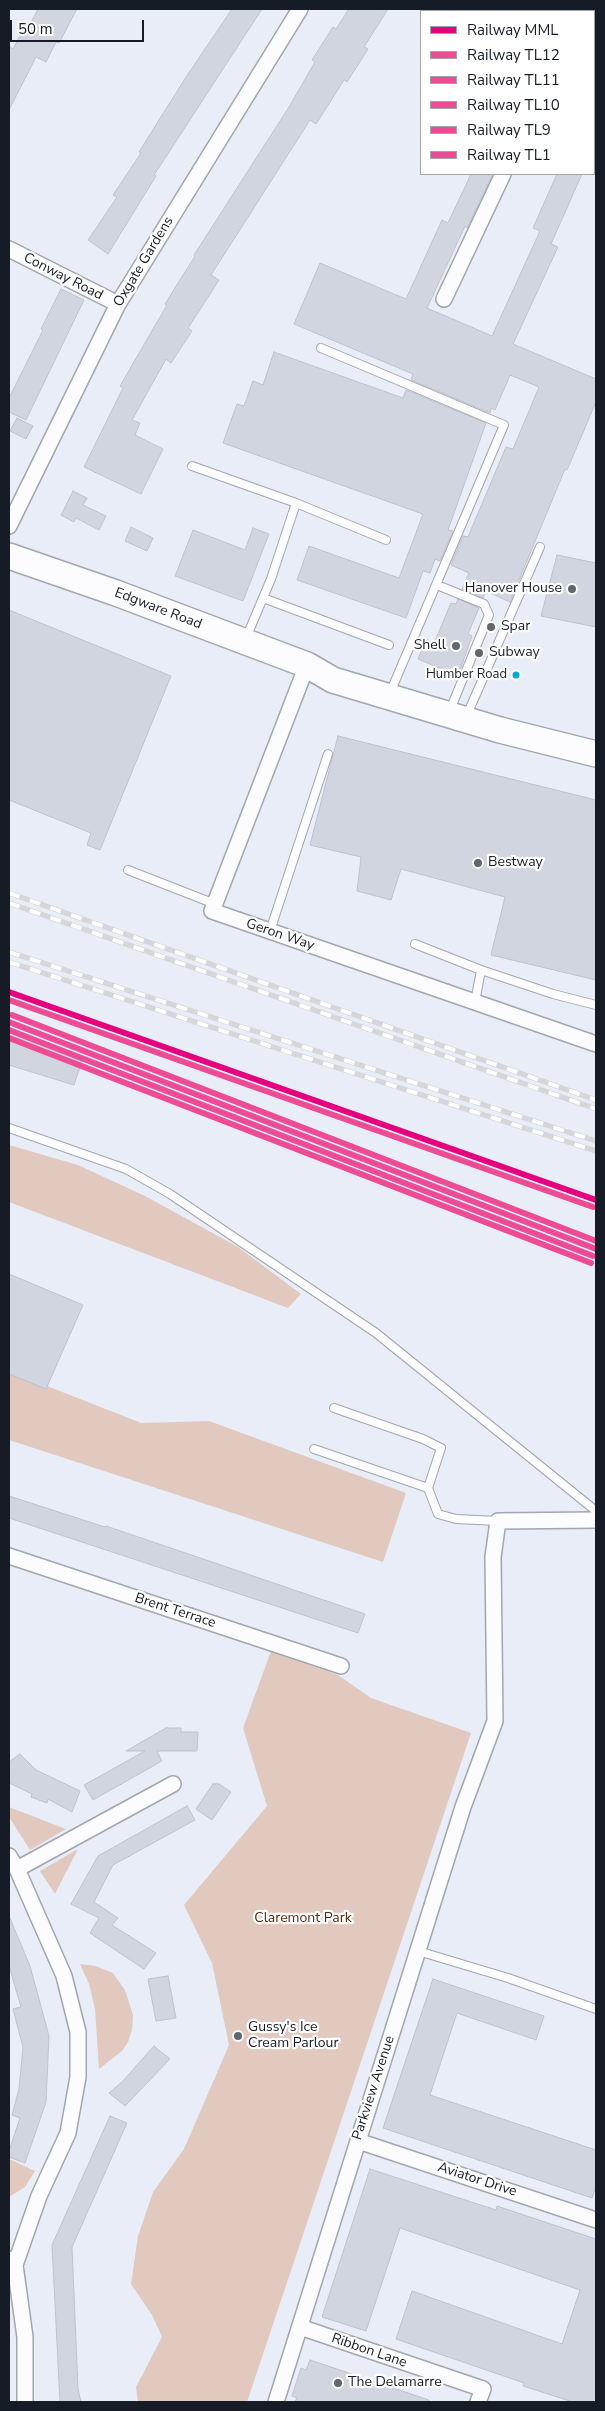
<!DOCTYPE html>
<style>
body{margin:0}
#map{position:relative;width:605px;height:2411px;overflow:hidden;background:#e8edf7;font-family:"Nunito Sans",sans-serif}
canvas{display:block}
.frame{position:absolute;inset:0;border:10px solid #161c26;pointer-events:none}
.legend{position:absolute;left:420px;top:10px;width:175px;height:165px;box-sizing:border-box;background:#fff;border:1px solid #a2a4a8;margin:0;padding:6px 9px;list-style:none;font-size:15px;color:#161c26}
.legend li{display:flex;align-items:center;gap:10px;height:25px}
.legend b{width:25px;border:1px solid #a2a4a8}
.scale{position:absolute;left:10px;top:20px;width:134px;height:22px;box-sizing:border-box;border:2px solid #161c26;border-top:0;padding-left:6px;font-size:15px;line-height:18px;white-space:nowrap;color:#161c26;-webkit-text-stroke:4px #fff;paint-order:stroke}
</style>
<div id="map">
<canvas width="605" height="2411"></canvas>
<div class="frame"></div>
<ul class="legend">
<li><b style="height:6px;background:#e5007d"></b>Railway MML</li>
<li><b style="height:6px;background:#ee4b95"></b>Railway TL12</li>
<li><b style="height:6px;background:#ee4b95"></b>Railway TL11</li>
<li><b style="height:6px;background:#ee4b95"></b>Railway TL10</li>
<li><b style="height:6px;background:#ee4b95"></b>Railway TL9</li>
<li><b style="height:6px;background:#ee4b95"></b>Railway TL1</li>
</ul>
<div class="scale">50 m</div>
</div>
<script>
const context = document.querySelector('canvas').getContext('2d');
context.lineJoin = 'round';
function paint(path, color) { context.fillStyle = color; context.fill(path, 'evenodd'); }
const shape = rows => new Path2D(rows.map(r => 'M' + r).join(''));
function strokePath(path, color, width, dash) { context.strokeStyle = color; context.lineWidth = width; context.lineCap = dash ? 'butt' : 'round'; context.setLineDash(dash || []); context.stroke(path); }
function drawText(font, color, halo, rows, align = 'center') {
  context.font = font + ' "Nunito Sans",sans-serif'; context.lineWidth = 4.5; context.setLineDash([]); context.textBaseline = 'middle'; context.strokeStyle = halo; context.fillStyle = color; for (const [text, x, y, turn = 0] of rows) {
    context.save(); context.translate(x, y); context.rotate((+turn || 0) * Math.PI / 180); context.textAlign = isNaN(turn) ? turn : align; if (halo) context.strokeText(text, 0, 0); context.fillText(text, 0, 0); context.restore();
  }
}
paint(shape([
 [9,1145,78,1165,145,1196,238,1247,301,1294,288,1308,9,1202],
 [9,1371,141,1423,209,1421,406,1493,383,1562,9,1440],
 [271,1651,338,1675,371,1698,471,1733,247,2402,138,2402,136,2387,162,2337,152,2315,131,2284,138,2236,153,2192,184,2149,229,2045,212,1963,184,1905,267,1806,243,1728],
 [9,1807,66,1829,30,1850,9,1817],
 [78,1849,55,1894,40,1871],
 [80,1964,96,1966,113,1973,125,1990,133,2015,132,2030,128,2042,122,2051,99,2069,95,2009,89,1984],
 [9,2159,35,2171,25,2187,9,2197]
]), '#e2c9bf');
const building = shape([
 [38,9,77,9,59,43,56,42,46,62,36,57,9,110,9,46,13,49,24,28,27,30,38,9],
 [232,9,262,9,154,175,156,176,108,254,88,240,117,197,113,195,141,153,139,152,186,77,232,9],
 [349,9,388,9,364,47,368,49,347,82,344,80,316,124,310,120,211,275,219,280,188,328,192,331,171,363,166,359,132,420,140,423,135,435,163,449,141,494,84,467,123,388,120,386,167,305,165,304,195,256,194,255,289,107,315,62,312,60,333,27,336,29,349,9],
 [471,174,493,174,467,228,465,226,427,308,492,336,540,231,533,228,557,174,582,174,551,244,558,247,513,344,596,379,596,402,567,470,565,469,510,602,486,591,483,598,462,589,469,573,451,565,463,536,468,537,506,447,513,449,539,387,510,375,495,410,491,408,490,413,411,380,413,374,294,324,320,263,406,299,442,220,448,223,471,174],
 [61,289,84,300,26,420,9,412,9,398,43,330,41,329,61,289],
 [274,352,403,398,406,390,486,423,448,530,453,531,440,561,435,559,430,573,423,571,406,618,297,580,309,546,399,578,423,514,223,443,237,404,244,406,253,381,263,385,274,352],
 [17,418,33,426,26,439,10,431,17,418],
 [73,491,87,498,83,505,106,516,99,530,76,518,74,522,61,515,73,491],
 [131,527,153,538,147,551,125,541,131,527],
 [253,528,269,534,243,601,175,576,193,530,245,550,253,528],
 [557,555,596,563,596,627,541,616,557,555],
 [458,599,479,608,468,634,472,636,458,676,418,659,426,639,434,643,451,603,456,604,458,599],
 [9,610,171,676,100,850,87,845,91,833,9,800,9,610],
 [338,736,596,800,596,980,491,955,505,897,401,869,391,900,357,891,361,857,310,845,338,736],
 [9,1032,83,1058,74,1085,9,1065,9,1032],
 [9,1274,83,1305,46,1389,9,1374,9,1274],
 [9,1496,105,1527,106,1526,365,1614,358,1633,9,1518,9,1496],
 [166,1728,181,1728,181,1732,198,1732,197,1751,157,1751,162,1761,93,1800,84,1785,145,1751,126,1751,166,1728],
 [20,1754,36,1770,80,1791,72,1812,48,1799,47,1803,31,1797,32,1794,9,1783,9,1762,20,1754],
 [213,1784,219,1784,231,1792,212,1820,196,1809,213,1784],
 [187,1806,195,1820,113,1865,94,1902,118,1918,112,1925,156,1953,144,1969,90,1933,99,1918,71,1904,98,1856,187,1806],
 [9,1916,30,1966,49,2036,46,2102,25,2163,9,2157,9,2151,20,2118,12,2115,19,2089,23,2047,13,2009,21,2007,9,1966,9,1916],
 [168,1976,176,2018,156,2021,148,1979,168,1976],
 [433,1979,544,2016,536,2040,457,2013,430,2095,596,2150,596,2185,592,2198,383,2128,433,1979],
 [154,2046,170,2059,125,2106,109,2093,122,2082,154,2046],
 [110,2116,127,2123,72,2247,78,2389,81,2402,60,2402,52,2245,110,2116],
 [370,2169,496,2210,497,2206,596,2239,596,2402,573,2402,523,2386,524,2383,396,2339,412,2291,562,2344,580,2290,400,2228,366,2331,322,2317,370,2169],
 [310,2360,429,2400,429,2402,295,2402,297,2398,292,2396,301,2368,306,2370,310,2360]
]);
paint(building, '#d0d5df');
strokePath(building, '#bdc2cc', 1);
const service = shape([
 [321,348,504,425,390,693],
 [192,466,296,503,386,540],
 [437,585,484,604,489,615,450,710],
 [263,598,389,645],
 [246,638,271,579,296,503],
 [467,715,540,547],
 [128,870,215,904],
 [270,931,328,754],
 [415,944,481,970],
 [475,1002,481,970,553,994,596,1005],
 [9,1128,126,1169,170,1194,376,1333,596,1511],
 [334,1408,423,1439,441,1448,428,1488],
 [314,1449,428,1488,438,1514,456,1519,498,1521],
 [418,1951,508,1978,596,2009]
]);
const minor = shape([
 [578,11,579,9],
 [594,65,596,66],
 [9,249,118,304],
 [444,299,503,174],
 [9,526,118,304,300,9],
 [307,665,212,911,596,1044],
 [9,1556,341,1666],
 [9,1856,17,1869,64,1976,78,2032,78,2077,68,2133,39,2196,15,2265],
 [17,1869,173,1784],
 [358,2141,596,2220],
 [9,2259,15,2265,25,2337,25,2402],
 [300,2327,483,2389,478,2402],
 [276,2402,463,1807,495,1721,493,1557,498,1521,596,1520]
]);
const primary = shape([
 [9,556,116,593,307,665,333,680,500,730,596,754]
]);
strokePath(service, '#a1a6af', 10);
strokePath(minor, '#a1a6af', 18);
strokePath(primary, '#a1a6af', 28);
strokePath(service, '#fcfcfe', 8);
strokePath(minor, '#fcfcfe', 15);
strokePath(primary, '#fcfcfe', 25);
const rail = shape([
 [9,893,596,1100],
 [9,903,596,1109],
 [9,952,596,1141],
 [9,962,596,1151]
]);
strokePath(rail, '#d4d6d9', 5.5);
strokePath(rail, '#fff', 4, [11]);
strokePath(shape([
 [9,992,596,1200]
]), '#e5007d', 6);
strokePath(shape([
 [9,1022,596,1249]
]), '#ee4b95', 6);
strokePath(shape([
 [9,1030,593,1256]
]), '#ee4b95', 6);
strokePath(shape([
 [12,1015,596,1241]
]), '#ee4b95', 6);
strokePath(shape([
 [9,1038,591,1263]
]), '#ee4b95', 6);
strokePath(shape([
 [9,1000,593,1207]
]), '#ee4b95', 6);
for (const [x, y, r, color] of [
 [572,589,5,"#60656f"],
 [491,627,5,"#60656f"],
 [456,646,5,"#60656f"],
 [479,653,5,"#60656f"],
 [516,675,4.5,"#00a9ce"],
 [478,863,5,"#60656f"],
 [238,2036,5,"#60656f"],
 [338,2383,5,"#60656f"]
]) { const dot = new Path2D(); dot.arc(x, y, r, 0, 2 * Math.PI); context.fillStyle = color; context.fill(dot); strokePath(dot, '#fff', 2); }
drawText('13px', '#161c26', '#fff', [
 ["Humber Road",507,675]
], 'right');
drawText('14px', '#161c26', '#fff', [
 ["Oxgate Gardens",144,262,-59],
 ["Conway Road",63,277,27],
 ["Edgware Road",158,609,21],
 ["Geron Way",280,935,19],
 ["Brent Terrace",175,1611,18],
 ["Parkview Avenue",374,2088,-72],
 ["Aviator Drive",477,2180,18],
 ["Ribbon Lane",369,2351,19]
]);
drawText('14px', '#161c26', '#fff', [
 ["Hanover House",562,589,"right"],
 ["Spar",501,627],
 ["Shell",446,646,"right"],
 ["Subway",489,653],
 ["Bestway",488,863],
 ["Gussy's Ice",248,2028],
 ["Cream Parlour",248,2044],
 ["The Delamarre",348,2383]
], 'left');
drawText('14px', '#582a0c', '#fff', [
 ["Claremont Park",303,1919]
]);
</script>
